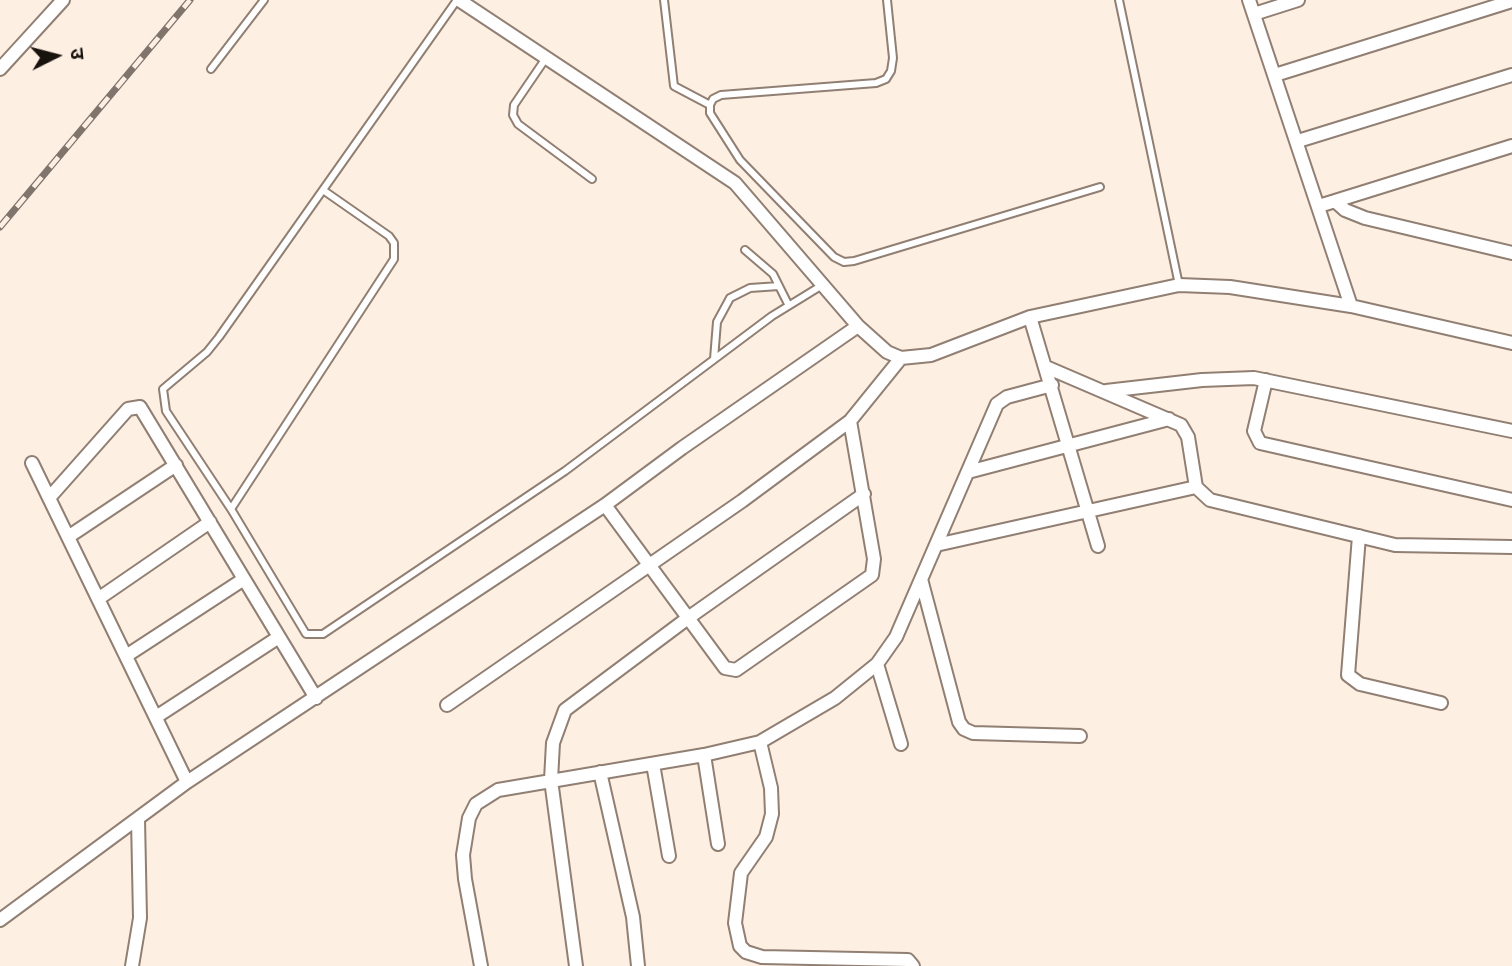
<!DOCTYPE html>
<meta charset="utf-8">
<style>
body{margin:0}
#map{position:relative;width:1512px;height:966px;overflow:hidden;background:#feefe3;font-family:"Varela Round","Noto Sans Devanagari",sans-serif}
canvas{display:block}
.north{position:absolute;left:21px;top:21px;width:70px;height:70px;-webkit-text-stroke:5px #feefe3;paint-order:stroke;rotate:84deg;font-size:19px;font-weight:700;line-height:28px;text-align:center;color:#19130e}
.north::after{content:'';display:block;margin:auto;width:24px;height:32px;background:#19130e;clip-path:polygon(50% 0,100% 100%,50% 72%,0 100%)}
</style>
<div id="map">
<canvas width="1512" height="966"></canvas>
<div class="north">उ</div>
</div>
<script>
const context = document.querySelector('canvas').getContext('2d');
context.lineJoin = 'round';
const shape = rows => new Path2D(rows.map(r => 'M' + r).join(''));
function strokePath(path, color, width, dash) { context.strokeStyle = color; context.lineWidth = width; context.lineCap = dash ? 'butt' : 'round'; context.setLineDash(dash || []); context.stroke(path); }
const lane = shape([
 [457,0,219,337,207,352,163,389,166,411,231,509,306,634,323,634,565,471,772,316,824,284],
 [664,0,674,86,710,105],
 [887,0,893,58,891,71,886,79,876,83,721,95,713,99,710,105,710,113,740,160,834,257,844,262,854,261,1100,187],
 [1119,0,1179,285],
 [546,58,514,105,513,115,518,124,592,179],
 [211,69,264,0],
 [745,250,773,274,788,304],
 [714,359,717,322,730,298,750,288,779,286],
 [231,509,394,259,394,243,389,236,323,190]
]);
const street = shape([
 [459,0,735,183,858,326,887,352,901,358,931,355,1030,317,1179,285,1230,287,1351,306,1512,343],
 [1249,0,1351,306],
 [1254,14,1298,0],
 [0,69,63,0],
 [1275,75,1512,1],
 [1298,141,1512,75],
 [1335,201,1345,210,1365,218,1512,253],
 [1319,206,1512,146],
 [1030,317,1098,546],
 [1046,367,1181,425,1188,437,1196,487,1210,500,1395,545,1512,547],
 [1266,380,1254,431,1260,443,1512,500],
 [1106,391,1202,380,1254,378,1512,431],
 [32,463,187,782],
 [968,472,1169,419],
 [49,498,128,409,140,407,316,698],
 [605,505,725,668,736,670,872,575,874,559,850,421],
 [1359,536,1348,675,1360,684,1441,703],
 [68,537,176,465],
 [936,545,1196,487],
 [921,579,959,722,964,729,973,733,1080,736],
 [98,599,210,522],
 [126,656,244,579],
 [877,664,901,744],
 [447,705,742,501,850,421,901,358],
 [156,717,279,637],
 [760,742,771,788,772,814,766,837,741,873,735,923,740,946,746,952,762,957,908,960,913,966],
 [704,755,718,844],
 [653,764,669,856],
 [600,772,633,917,638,966],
 [0,920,187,782,605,505,682,448,858,326],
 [132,966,140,918,138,819],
 [481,966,465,879,463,855,469,818,476,804,498,790,704,755,760,742,835,698,877,664,896,637,997,404,1007,397,1052,385],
 [576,966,551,780,553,743,565,710,688,618,864,494]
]);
strokePath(lane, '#907f72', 10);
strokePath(street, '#907f72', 16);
strokePath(lane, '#fff', 6);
strokePath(street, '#fff', 12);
const rail = shape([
 [0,227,190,0]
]);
strokePath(rail, '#7f756d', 7);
strokePath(rail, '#feefe3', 4.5, [13]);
</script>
